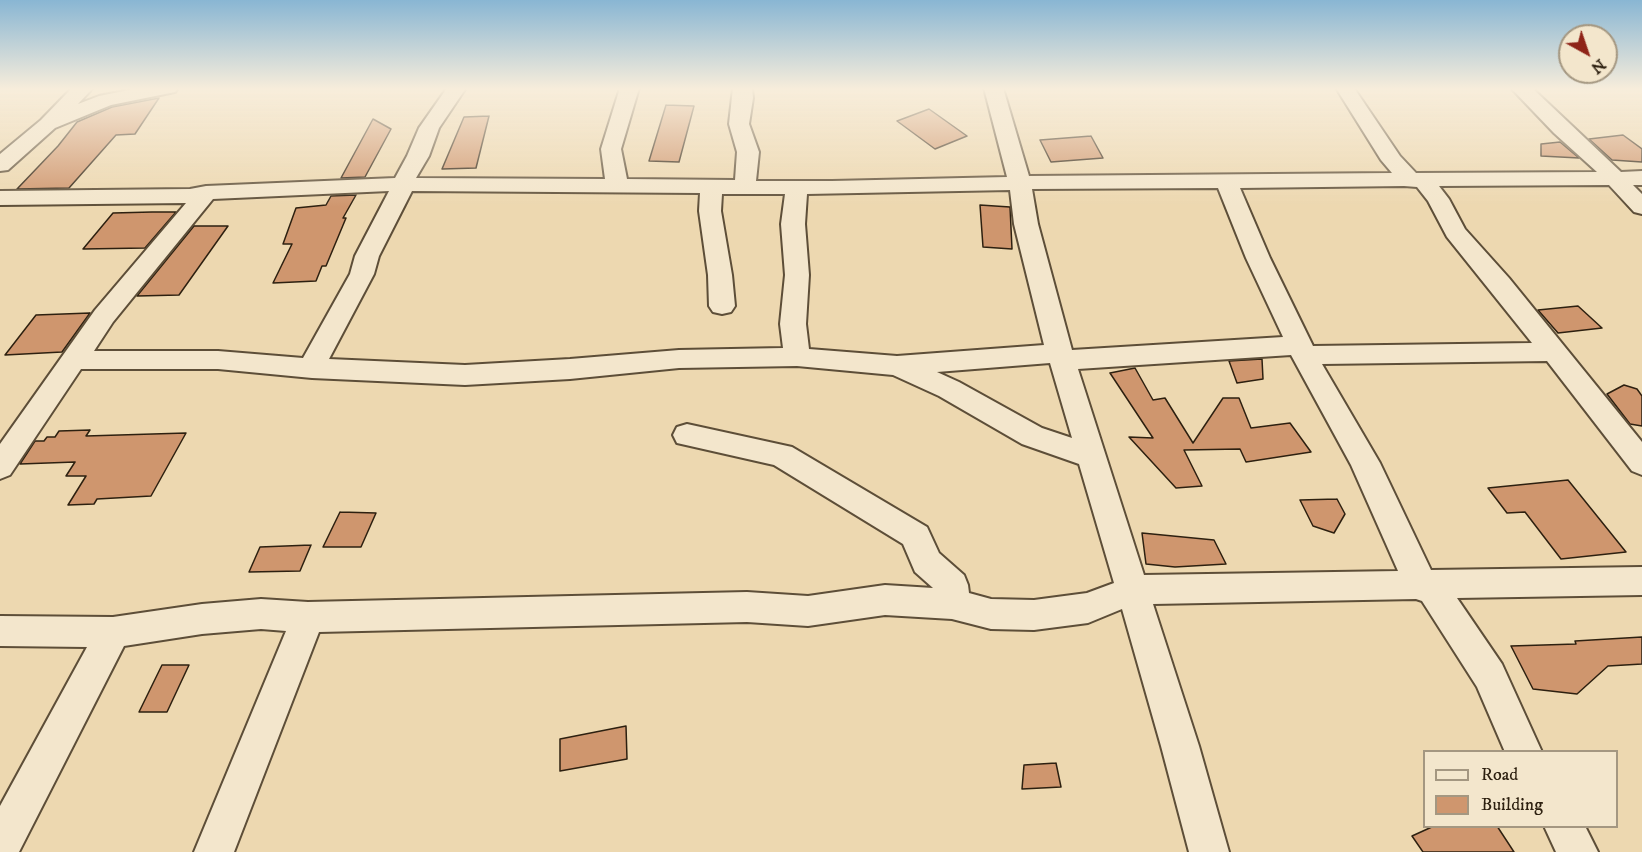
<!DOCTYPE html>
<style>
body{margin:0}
#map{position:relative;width:1642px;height:852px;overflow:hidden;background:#edd8b0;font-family:"IM FELL DW Pica",serif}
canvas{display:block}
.legend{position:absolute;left:1423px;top:750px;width:195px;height:78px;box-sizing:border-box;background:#f3e6cc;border:2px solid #a49781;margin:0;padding:8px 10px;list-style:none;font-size:18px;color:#2d2010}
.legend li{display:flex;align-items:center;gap:12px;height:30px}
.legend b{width:30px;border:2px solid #a49781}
.north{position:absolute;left:1558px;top:24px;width:60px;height:60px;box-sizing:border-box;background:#f3e6cc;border:2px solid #a49781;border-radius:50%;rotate:140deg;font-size:16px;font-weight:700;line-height:24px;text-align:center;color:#2d2010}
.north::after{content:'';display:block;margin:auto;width:21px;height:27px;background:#8f2418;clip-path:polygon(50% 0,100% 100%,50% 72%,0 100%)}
</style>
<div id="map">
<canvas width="1642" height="852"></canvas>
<ul class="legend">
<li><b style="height:8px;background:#f3e6cc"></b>Road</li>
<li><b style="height:16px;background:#cf966e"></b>Building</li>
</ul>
<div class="north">N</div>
</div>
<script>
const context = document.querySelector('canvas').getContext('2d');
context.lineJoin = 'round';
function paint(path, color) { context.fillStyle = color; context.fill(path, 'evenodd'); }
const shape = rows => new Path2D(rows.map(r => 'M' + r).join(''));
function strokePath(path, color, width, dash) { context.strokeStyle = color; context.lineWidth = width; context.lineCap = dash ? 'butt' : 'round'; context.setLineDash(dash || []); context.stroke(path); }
const building = shape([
 [159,98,135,134,116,135,69,188,17,189,58,146,77,122,112,107,159,98],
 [666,105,694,106,679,162,649,161,666,105],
 [929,109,967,136,935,149,897,121,929,109],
 [489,116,476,168,442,169,464,117,489,116],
 [373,119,391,129,365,177,341,178,373,119],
 [1623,135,1642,149,1642,162,1612,160,1589,139,1623,135],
 [1091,136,1103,158,1051,162,1040,140,1091,136],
 [1560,142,1579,158,1541,156,1541,144,1560,142],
 [356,195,343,218,346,218,326,266,322,266,316,281,273,283,292,244,283,244,296,208,326,205,331,196,356,195],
 [980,205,1010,207,1012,249,983,247,980,205],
 [152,212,176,212,145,248,83,249,113,213,152,212],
 [194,226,228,226,179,295,137,296,194,226],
 [1578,306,1602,328,1558,333,1538,310,1578,306],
 [90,313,62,352,5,355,36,315,90,313],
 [1262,359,1263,379,1237,383,1229,361,1262,359],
 [1135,368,1153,400,1165,398,1193,443,1223,398,1239,398,1251,428,1290,423,1311,452,1246,462,1240,449,1184,450,1202,486,1176,488,1129,437,1153,438,1110,373,1135,368],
 [1624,385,1637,389,1642,396,1642,426,1630,424,1607,394,1624,385],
 [90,430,86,436,186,433,151,496,97,499,94,504,68,505,86,476,66,476,75,462,20,464,35,441,44,441,47,437,55,437,59,431,90,430],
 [1568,480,1626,552,1561,559,1525,512,1507,513,1488,488,1568,480],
 [1337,499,1345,514,1334,533,1313,526,1300,500,1337,499],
 [340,512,376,513,361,547,323,547,340,512],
 [1142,533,1214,540,1226,564,1175,567,1146,564,1142,533],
 [311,545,300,571,249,572,260,547,311,545],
 [1642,637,1642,664,1608,666,1577,694,1533,689,1511,646,1576,644,1575,641,1642,637],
 [162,665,189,665,167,712,139,712,162,665],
 [626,726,627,759,560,771,560,739,626,726],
 [1056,763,1061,787,1022,789,1024,765,1056,763],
 [1434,826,1497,826,1514,852,1423,852,1412,836,1434,826]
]);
paint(building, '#cf966e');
strokePath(building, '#2d2010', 1.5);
const street = shape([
 [72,88,93,88,78,104,99,96,139,88,178,88,175,92,111,105,55,128,8,170,0,171,0,154,41,120,72,88],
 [447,88,466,88,439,128,429,156,416,178,605,179,601,149,620,88,639,88,621,149,627,179,735,180,737,152,729,124,733,88,752,88,753,98,749,124,759,152,756,181,832,181,1007,177,984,88,1003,88,1029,176,1392,173,1381,160,1336,88,1354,88,1400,156,1416,173,1597,172,1554,133,1511,88,1532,88,1621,172,1642,171,1642,185,1633,185,1642,194,1642,214,1634,212,1609,185,1439,186,1449,199,1465,229,1509,278,1642,442,1642,475,1632,471,1547,361,1322,364,1380,463,1431,570,1642,567,1642,595,1457,598,1502,664,1542,752,1505,752,1477,687,1422,601,1416,599,1153,604,1199,746,1229,852,1189,852,1161,746,1122,609,1088,623,1034,630,991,629,952,619,885,615,808,626,747,622,319,632,234,852,194,852,286,631,261,629,202,634,124,646,19,852,0,852,0,806,87,647,0,646,0,616,113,617,202,604,261,599,308,602,747,592,808,596,885,585,933,588,915,572,903,544,774,465,677,443,673,435,677,427,687,424,792,447,927,527,939,553,964,575,968,585,969,593,991,599,1034,600,1087,593,1114,583,1079,464,1022,444,939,396,893,375,797,366,679,368,570,379,465,385,312,378,218,369,81,369,10,475,0,479,0,444,95,310,186,203,0,205,0,191,190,189,206,186,395,178,407,156,419,128,447,88],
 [1404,186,1417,187,1428,201,1447,237,1532,343,1313,346,1270,258,1240,188,1404,186],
 [1218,188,1246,258,1283,337,1072,350,1038,224,1032,189,1218,188],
 [1010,190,1014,224,1044,345,897,356,809,349,806,324,809,275,805,224,807,194,1010,190],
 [389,191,355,256,350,274,303,358,218,351,94,351,113,322,213,199,389,191],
 [412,191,700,193,699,211,708,275,709,306,713,312,722,314,731,312,735,306,732,275,721,211,722,194,785,194,781,224,785,275,780,324,783,348,679,350,570,359,465,365,329,359,374,274,379,256,412,191],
 [1291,355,1351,465,1398,571,1144,575,1078,369,1291,355],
 [1050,363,1072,438,1042,428,959,382,937,372,1050,363],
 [1544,826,1585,826,1598,852,1556,852,1544,826]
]);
strokePath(street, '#5d4e38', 4);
paint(street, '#f3e6cc');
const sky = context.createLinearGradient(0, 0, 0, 207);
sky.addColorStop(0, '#89b6d3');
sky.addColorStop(0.43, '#f7eddb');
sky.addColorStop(1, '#f7eddb00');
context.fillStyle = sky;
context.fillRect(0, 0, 1642, 207);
</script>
